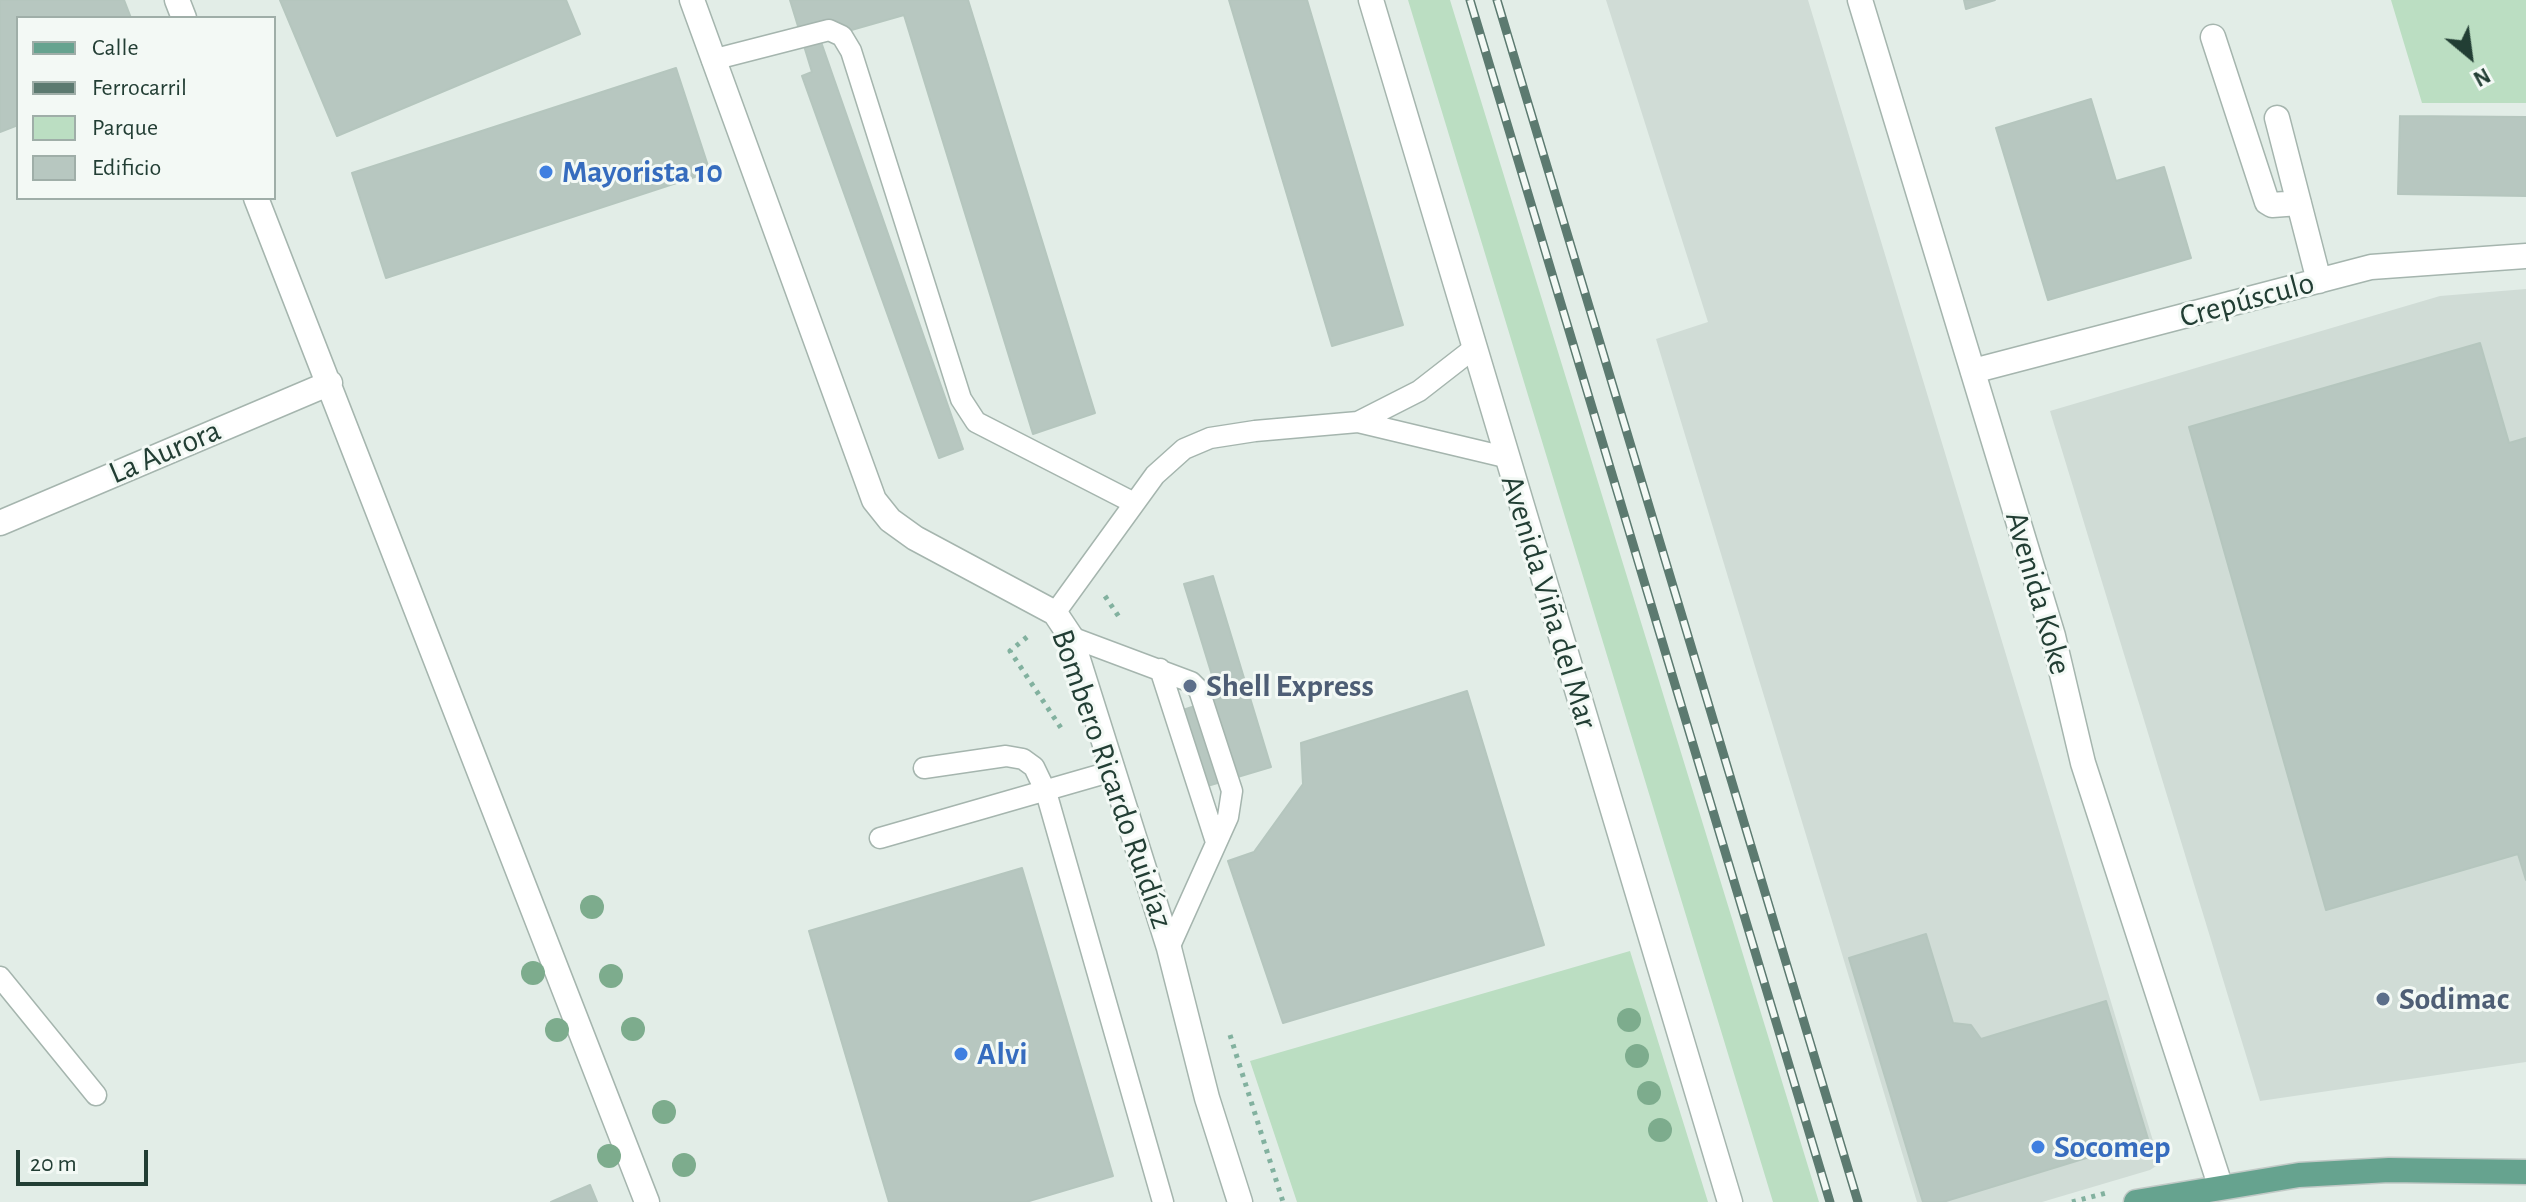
<!DOCTYPE html>
<meta charset="utf-8">
<style>
body{margin:0}
#map{position:relative;width:2526px;height:1202px;overflow:hidden;background:#e2ede7;font-family:"Alegreya Sans",sans-serif}
canvas{display:block}
.legend{position:absolute;left:16px;top:16px;width:260px;height:184px;box-sizing:border-box;background:#f3f9f5;border:2px solid #9faea8;margin:0;padding:10px 14px;list-style:none;font-size:24px;color:#223e34}
.legend li{display:flex;align-items:center;gap:16px;height:40px}
.legend b{width:40px;border:2px solid #9faea8}
.north{position:absolute;left:2430px;top:16px;width:80px;height:80px;-webkit-text-stroke:6px #f3f9f5;paint-order:stroke;rotate:151deg;font-size:22px;font-weight:700;line-height:32px;text-align:center;color:#223e34}
.north::after{content:'';display:block;margin:auto;width:28px;height:36px;background:#223e34;clip-path:polygon(50% 0,100% 100%,50% 72%,0 100%)}
.scale{position:absolute;left:16px;top:1150px;width:132px;height:36px;box-sizing:border-box;border:4px solid #223e34;border-top:0;padding-left:10px;font-size:24px;line-height:28px;white-space:nowrap;color:#223e34;-webkit-text-stroke:6px #f3f9f5;paint-order:stroke}
</style>
<div id="map">
<canvas width="2526" height="1202"></canvas>
<ul class="legend">
<li><b style="height:10px;background:#66a38f"></b>Calle</li>
<li><b style="height:10px;background:#5c7a70"></b>Ferrocarril</li>
<li><b style="height:22px;background:#bbdec2"></b>Parque</li>
<li><b style="height:22px;background:#b7c7c0"></b>Edificio</li>
</ul>
<div class="north">N</div>
<div class="scale">20 m</div>
</div>
<script>
const context = document.querySelector('canvas').getContext('2d');
context.lineJoin = 'round';
function paint(path, color) { context.fillStyle = color; context.fill(path, 'evenodd'); }
const shape = rows => new Path2D(rows.map(r => 'M' + r).join(''));
function strokePath(path, color, width, dash) { context.strokeStyle = color; context.lineWidth = width; context.lineCap = dash ? 'butt' : 'round'; context.setLineDash(dash || []); context.stroke(path); }
function drawText(font, color, halo, rows, align = 'center') {
  context.font = font + ' "Alegreya Sans",sans-serif'; context.lineWidth = 6; context.setLineDash([]); context.textBaseline = 'middle'; context.strokeStyle = halo; context.fillStyle = color; for (const [text, x, y, turn = 0] of rows) {
    context.save(); context.translate(x, y); context.rotate((+turn || 0) * Math.PI / 180); context.textAlign = isNaN(turn) ? turn : align; if (halo) context.strokeText(text, 0, 0); context.fillText(text, 0, 0); context.restore();
  }
}
paint(shape([
 [1606,0,1808,0,2157,1154,2159,1164,2150,1170,2042,1202,1917,1202,1656,339,1708,322],
 [2526,289,2526,1062,2260,1101,2050,411,2440,296]
]), '#d0dcd6');
paint(shape([
 [1408,0,1450,0,1819,1202,1773,1202],
 [2391,0,2526,0,2526,103,2422,103],
 [1630,951,1708,1202,1297,1202,1250,1061]
]), '#bbdec2');
const building = shape([
 [0,0,124,0,131,18,18,18,18,125,0,132,0,0],
 [280,0,566,0,580,34,337,136,280,0],
 [790,0,968,0,1095,413,1033,434,904,15,820,39,963,449,939,458,802,76,812,72,790,0],
 [1229,0,1307,0,1403,325,1332,346,1229,0],
 [1964,0,1995,0,1966,9,1964,0],
 [676,68,710,172,386,278,352,173,676,68],
 [2091,99,2116,181,2164,167,2191,258,2048,300,1996,128,2091,99],
 [2400,116,2526,117,2526,196,2398,194,2400,116],
 [2480,343,2509,443,2526,438,2526,880,2518,854,2326,910,2189,427,2480,343],
 [1213,576,1271,767,1204,787,1180,711,1219,698,1184,584,1213,576],
 [1467,691,1544,945,1283,1023,1228,861,1254,852,1303,784,1301,743,1467,691],
 [1022,868,1113,1176,1026,1202,889,1202,809,931,1022,868],
 [1926,934,1953,1023,1971,1025,1981,1039,2106,1001,2148,1139,1943,1202,1923,1202,1849,958,1926,934],
 [590,1185,597,1202,551,1202,590,1185]
]);
paint(building, '#b7c7c0');
strokePath(building, '#b5c6be', 2);
const service = shape([
 [712,60,829,30,842,36,851,51,961,399,976,422,1134,503],
 [1358,422,1505,457],
 [1055,613,1155,475,1184,449,1210,438,1255,431,1358,422,1419,391,1473,349],
 [1071,637,1191,682,1199,690,1232,791,1228,817,1169,948],
 [1160,669,1216,842],
 [924,768,1006,756,1023,759,1034,767,1046,792,1163,1202],
 [880,838,1113,771],
 [0,977,96,1095]
]);
const minor = shape([
 [177,0,184,18],
 [2213,37,2267,202,2272,205,2299,203],
 [2277,118,2319,281],
 [256,198,647,1202],
 [1973,371,2371,267,2526,256],
 [0,523,330,383]
]);
const tertiary = shape([
 [692,0,874,500,890,520,915,538,1055,613,1071,637,1169,948,1207,1098,1240,1202],
 [1371,0,1730,1202],
 [1860,0,2053,636,2083,763,2220,1185]
]);
const primary = shape([
 [2136,1202,2299,1175,2389,1170,2526,1172]
]);
strokePath(service, '#a5b5ae', 23);
strokePath(minor, '#a5b5ae', 27);
strokePath(tertiary, '#a5b5ae', 27);
strokePath(primary, '#c1c9c6', 27);
strokePath(shape([
 [1105,596,1121,620],
 [1027,637,1010,651,1061,728],
 [1230,1035,1283,1202],
 [2072,1202,2106,1193]
]), '#82b19f', 5, [4, 6]);
strokePath(service, '#fff', 20);
strokePath(minor, '#fff', 24);
strokePath(tertiary, '#fff', 24);
strokePath(primary, '#66a38f', 24);
const rail = shape([
 [1470,0,1830,1202],
 [1497,0,1858,1202]
]);
strokePath(rail, '#5c7a70', 9);
strokePath(rail, '#f3f9f5', 6, [18]);
context.fillStyle = '#7dac8d';
for (const [x, y] of [
 [592,907],
 [533,973],
 [611,976],
 [1629,1020],
 [633,1029],
 [557,1030],
 [1637,1056],
 [1649,1093],
 [664,1112],
 [1660,1130],
 [609,1156],
 [684,1165]
]) { context.beginPath(); context.arc(x, y, 12, 0, 2 * Math.PI); context.fill(); }
for (const [x, y, r, color] of [
 [546,172,8,"#3f7fe0"],
 [1190,686,8,"#5c6f8a"],
 [2383,999,8,"#5c6f8a"],
 [961,1054,8,"#3f7fe0"],
 [2038,1147,8,"#3f7fe0"]
]) { const dot = new Path2D(); dot.arc(x, y, r, 0, 2 * Math.PI); context.fillStyle = color; context.fill(dot); strokePath(dot, '#f3f9f5', 3); }
drawText('bold 32px', '#366cbe', '#f3f9f5', [
 ["Mayorista 10",562,172],
 ["Alvi",977,1054],
 ["Socomep",2054,1147]
], 'left');
drawText('32px', '#223e34', '#f3f9f5', [
 ["Crepúsculo",2247,300,-15],
 ["La Aurora",165,452,-23],
 ["Avenida Koke",2038,593,74],
 ["Avenida Viña del Mar",1549,602,73],
 ["Bombero Ricardo Ruidíaz",1112,779,71]
]);
drawText('bold 32px', '#4e5e75', '#f3f9f5', [
 ["Shell Express",1206,686],
 ["Sodimac",2399,999]
], 'left');
</script>
